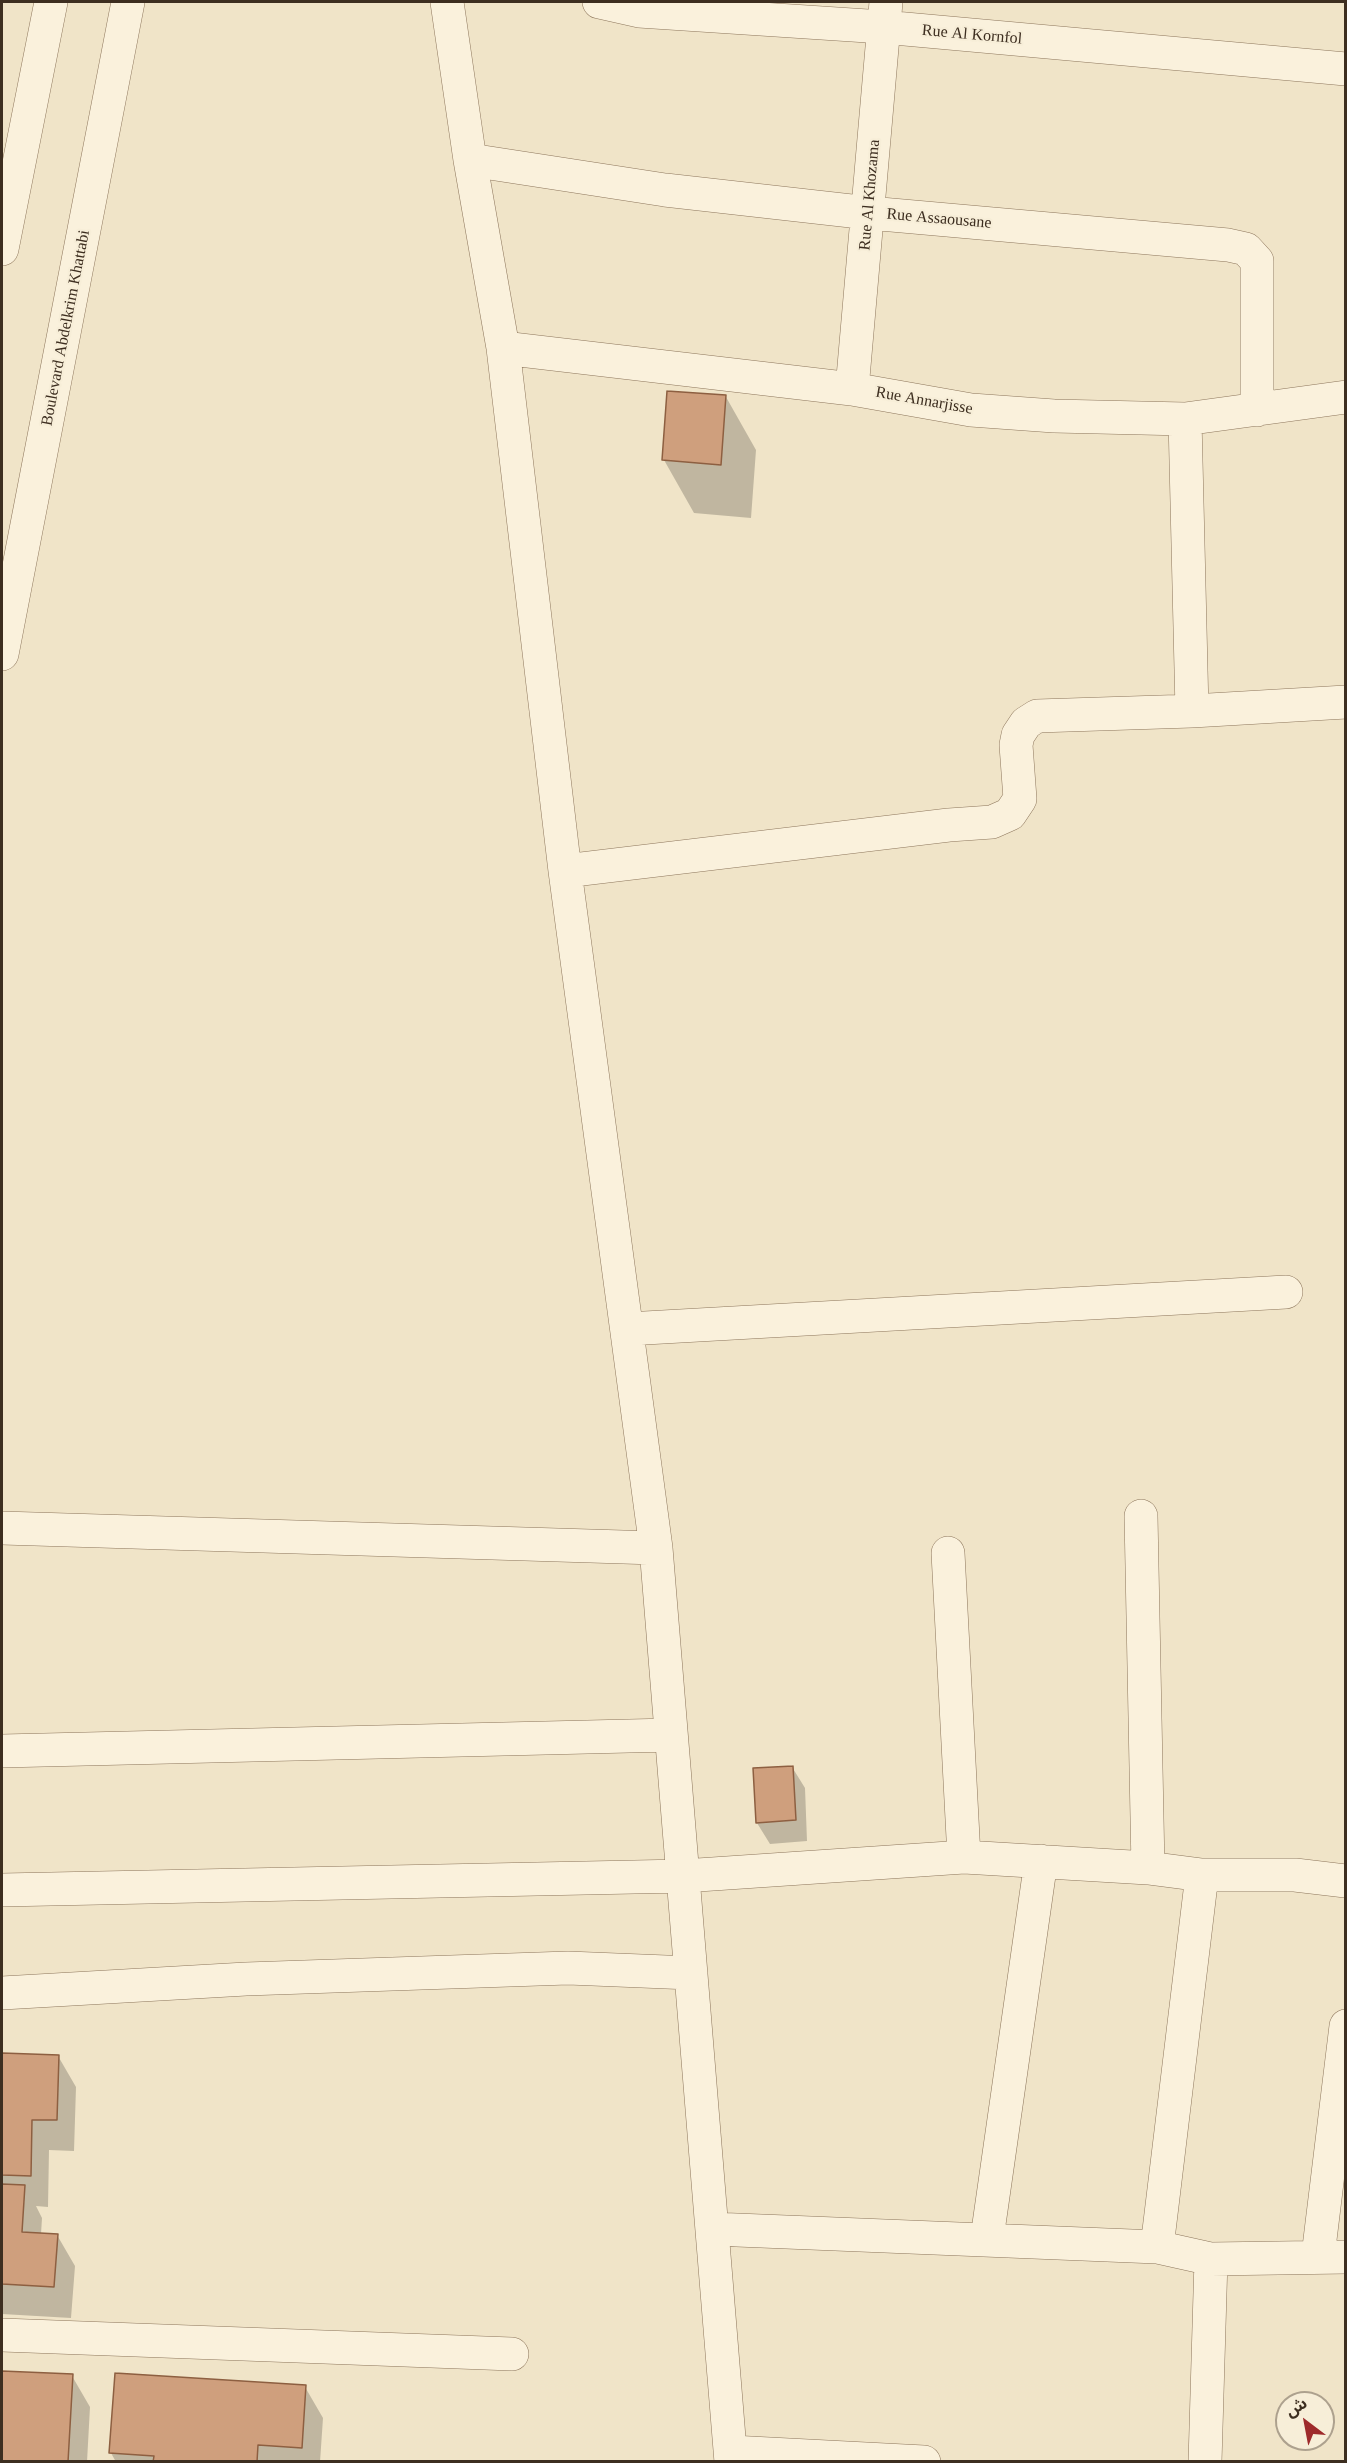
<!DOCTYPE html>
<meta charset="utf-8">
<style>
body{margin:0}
#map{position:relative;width:1347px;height:2463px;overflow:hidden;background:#f0e4c8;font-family:"Times New Roman","Noto Sans Arabic",serif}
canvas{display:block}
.frame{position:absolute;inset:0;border:3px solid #3d2e20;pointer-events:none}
.north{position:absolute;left:1275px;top:2391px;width:60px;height:60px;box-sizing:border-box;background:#f7eed8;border:2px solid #ada18e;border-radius:50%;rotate:328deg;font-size:16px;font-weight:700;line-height:24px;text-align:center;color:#3d2e20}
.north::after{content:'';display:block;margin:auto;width:21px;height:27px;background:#9e2a2b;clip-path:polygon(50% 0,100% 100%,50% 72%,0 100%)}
</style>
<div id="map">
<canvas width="1347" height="2463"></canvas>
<div class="frame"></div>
<div class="north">ش</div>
</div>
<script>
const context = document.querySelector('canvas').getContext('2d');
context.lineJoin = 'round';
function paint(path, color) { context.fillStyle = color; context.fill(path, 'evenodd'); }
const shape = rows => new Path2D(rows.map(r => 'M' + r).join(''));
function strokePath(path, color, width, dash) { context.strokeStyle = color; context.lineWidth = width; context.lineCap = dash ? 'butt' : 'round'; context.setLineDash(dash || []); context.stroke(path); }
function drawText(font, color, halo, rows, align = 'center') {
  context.font = font + ' "Times New Roman",serif'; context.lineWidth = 4.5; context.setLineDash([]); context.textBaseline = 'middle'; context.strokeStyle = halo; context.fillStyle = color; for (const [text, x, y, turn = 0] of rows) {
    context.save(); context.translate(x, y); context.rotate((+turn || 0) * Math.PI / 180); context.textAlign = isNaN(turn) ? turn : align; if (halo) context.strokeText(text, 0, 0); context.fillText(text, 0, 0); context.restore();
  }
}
paint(shape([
 [726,397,756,450,751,518,694,513,664,460],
 [792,1767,805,1788,807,1841,770,1844,757,1823],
 [2,2055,58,2056,76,2087,74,2151,49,2150,48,2207,36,2206,42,2218,41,2234,57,2235,75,2266,71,2318,2,2314],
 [2,2372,72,2376,90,2407,87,2462,2,2462],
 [305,2387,323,2418,320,2462,116,2462,111,2453]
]), '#0003');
const building = shape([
 [667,391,726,395,721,465,662,460,667,391],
 [793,1766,796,1820,756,1823,753,1768,793,1766],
 [2,2053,59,2055,57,2120,32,2120,31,2176,2,2175,2,2053],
 [2,2184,25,2185,22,2232,58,2234,54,2287,2,2284,2,2184],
 [2,2371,73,2374,68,2462,2,2462,2,2371],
 [115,2373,306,2385,302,2448,258,2445,257,2462,153,2462,154,2456,109,2453,115,2373]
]);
paint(building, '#cf9f7d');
strokePath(building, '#8d5f41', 1.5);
const minor = shape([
 [447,2,470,160,503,348,565,871,656,1548,731,2462],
 [599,2,639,11,883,27,1346,69],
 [470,160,665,190,869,213,1228,245,1246,249,1257,261,1257,410],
 [2,249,51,2],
 [503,348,852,389,971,410,1054,416,1185,419,1346,397],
 [852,389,886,2],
 [1185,419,1192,711,1346,702],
 [2,654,128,2],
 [565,871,949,825,992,822,1010,814,1020,799,1016,745,1018,735,1026,723,1037,716,1192,711],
 [627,1329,1286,1292],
 [1141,1516,1148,1868],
 [2,1528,656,1548],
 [948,1553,964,1857],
 [2,1751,671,1735],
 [2,1890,683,1876,964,1857,1148,1868,1202,1875,1295,1875,1346,1881],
 [2,1993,246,1979,568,1968,691,1973],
 [712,2229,1157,2247,1211,2259,1346,2257],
 [987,2238,1041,1861],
 [1157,2247,1202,1875],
 [1318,2256,1346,2026],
 [2,2335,512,2354],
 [731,2452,924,2462],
 [1205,2462,1211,2259]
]);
strokePath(minor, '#8d765c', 34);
strokePath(minor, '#faf1dc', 33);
drawText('16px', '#3d2e20', '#f7eed8', [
 ["Rue Al Kornfol",972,35,5],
 ["Rue Al Khozama",870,195,-85],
 ["Rue Assaousane",939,219,5],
 ["Boulevard Abdelkrim Khattabi",66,328,-79],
 ["Rue Annarjisse",924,401,10]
]);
</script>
